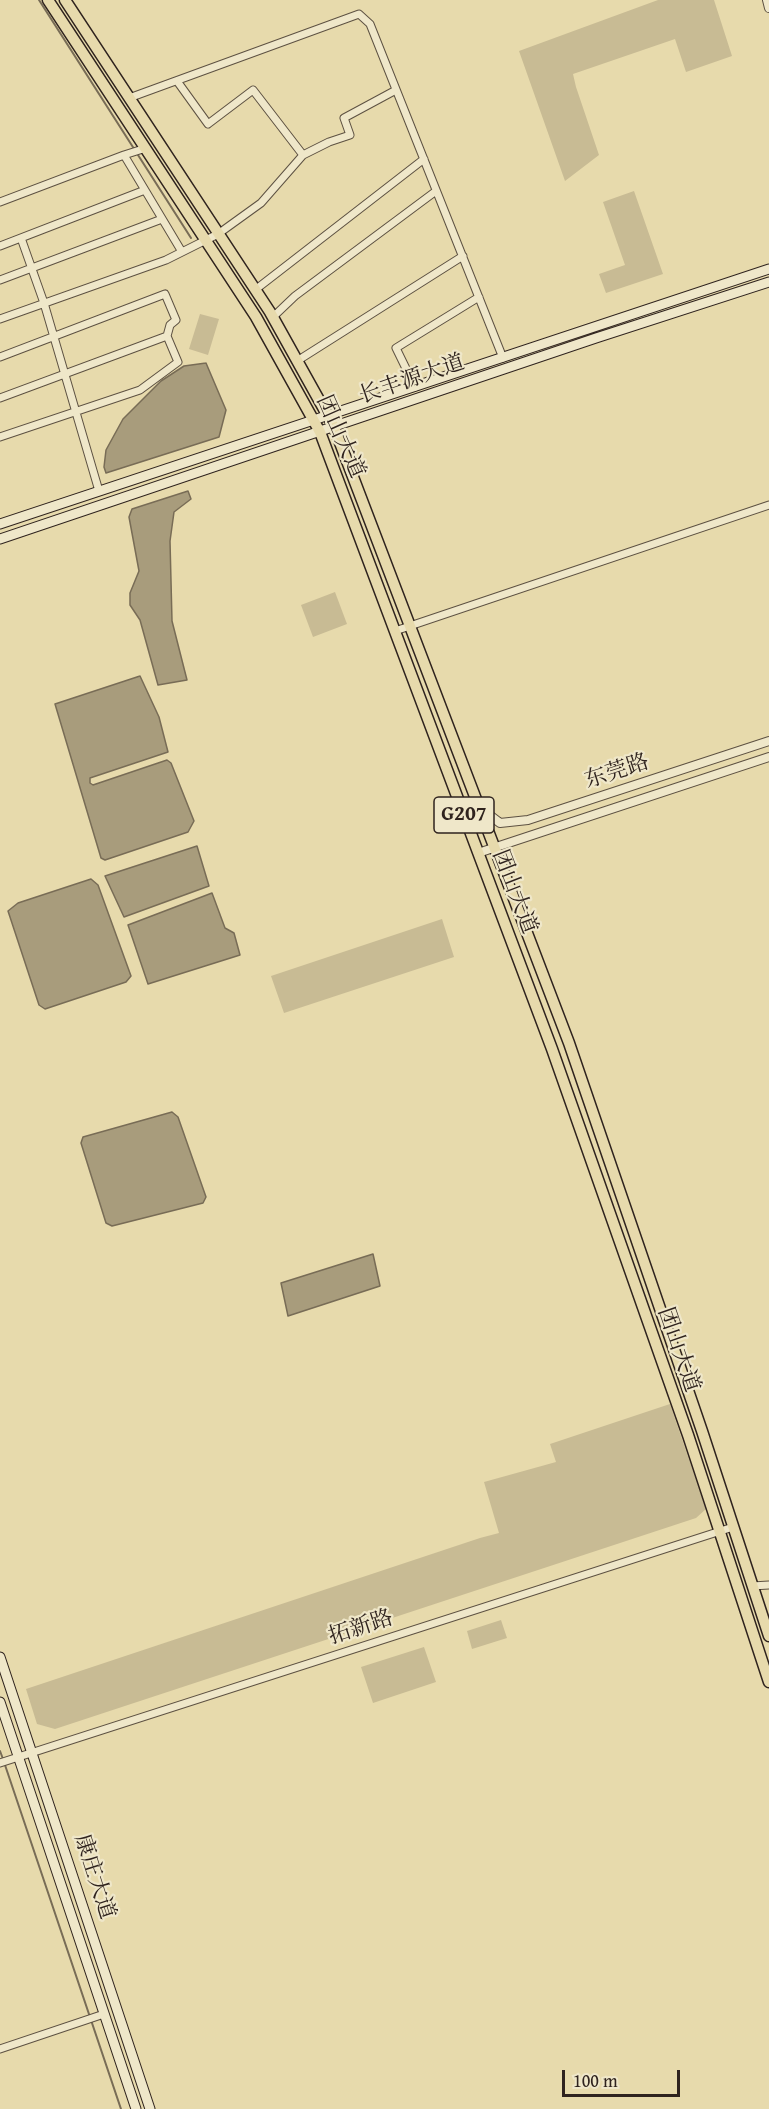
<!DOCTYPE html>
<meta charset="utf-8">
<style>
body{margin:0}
#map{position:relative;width:769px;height:2109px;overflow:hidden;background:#e7daac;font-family:"Gentium Book Plus",serif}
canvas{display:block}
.scale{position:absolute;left:562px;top:2070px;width:118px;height:27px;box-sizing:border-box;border:3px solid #2f231e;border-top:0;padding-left:8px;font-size:18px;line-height:21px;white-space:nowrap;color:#2f231e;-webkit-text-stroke:4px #efe7c9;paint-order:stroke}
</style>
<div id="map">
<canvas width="769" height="2109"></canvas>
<div class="scale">100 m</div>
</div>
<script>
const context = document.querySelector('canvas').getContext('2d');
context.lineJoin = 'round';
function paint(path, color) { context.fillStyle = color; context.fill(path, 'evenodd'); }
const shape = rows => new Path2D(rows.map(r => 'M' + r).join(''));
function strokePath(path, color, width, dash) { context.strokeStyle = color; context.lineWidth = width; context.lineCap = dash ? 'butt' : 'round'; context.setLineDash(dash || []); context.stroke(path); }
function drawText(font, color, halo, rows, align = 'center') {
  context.font = font + ' "Gentium Book Plus","Noto Serif SC",serif'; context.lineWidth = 4.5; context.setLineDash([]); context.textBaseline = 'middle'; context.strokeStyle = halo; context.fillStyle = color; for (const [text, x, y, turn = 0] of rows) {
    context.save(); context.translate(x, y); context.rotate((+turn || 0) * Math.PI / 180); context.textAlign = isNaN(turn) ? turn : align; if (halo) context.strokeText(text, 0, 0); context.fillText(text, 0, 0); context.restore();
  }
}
paint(shape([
 [658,0,714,0,732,56,686,72,675,39,573,74,576,87,599,155,565,181,519,51],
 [634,191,663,274,606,293,599,274,625,265,603,202],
 [200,314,219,319,208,355,189,349],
 [335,592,347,624,313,637,301,605],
 [442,919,454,957,284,1013,271,976],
 [670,1404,706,1509,696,1518,55,1729,37,1724,26,1689,480,1538,499,1533,484,1482,556,1462,550,1444],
 [501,1620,507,1638,472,1649,467,1631],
 [424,1647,436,1682,373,1703,361,1667]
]), '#c8bb94');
const water = shape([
 [206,363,226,410,219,437,106,473,104,467,106,450,123,419,161,381,184,366,206,363],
 [188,491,191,499,174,512,170,541,172,621,187,680,158,685,140,620,130,605,130,593,139,571,129,517,132,509,188,491],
 [140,676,159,717,168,752,90,778,90,783,93,785,167,760,171,763,194,821,188,832,105,860,101,858,55,704,140,676],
 [197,846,209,886,124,917,105,876,197,846],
 [91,879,98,885,131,976,126,982,45,1009,39,1005,8,911,18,903,91,879],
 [212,893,225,928,234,933,240,955,148,984,128,925,212,893],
 [172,1112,178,1117,206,1197,203,1203,112,1226,106,1223,81,1143,83,1137,172,1112],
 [373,1254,380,1286,288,1316,281,1283,373,1254]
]);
paint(water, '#a89c7c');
strokePath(water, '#786c56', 1.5);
strokePath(shape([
 [39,0,191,238],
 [0,1751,3,1759],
 [5,1765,121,2109]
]), '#786c56', 2);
const minor = shape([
 [177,81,208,124,253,90,303,155],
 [129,98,359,14,370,24,503,358],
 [124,155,146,148],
 [0,202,124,155,182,252],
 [21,238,44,303,99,491],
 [0,246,145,190],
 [0,280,162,219],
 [255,290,424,159],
 [273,317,295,296,436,191],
 [0,319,166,260,218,234,261,203,303,155,329,142,350,135,344,118,396,90],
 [0,357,165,294,176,320,170,325,167,336,178,362,140,390,0,437],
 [297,361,463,256],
 [415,387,396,348,479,297],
 [0,398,167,336],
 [395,631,769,505],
 [752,1586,769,1585],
 [0,1763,733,1527],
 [0,2049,104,2014]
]);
const tertiary = shape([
 [767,0,769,8],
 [479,807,500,823,528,820,769,741],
 [478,853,769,757]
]);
const secondary = shape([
 [0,524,769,269],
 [0,539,596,338,769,282],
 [0,1657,150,2109],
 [0,1702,136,2109]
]);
const trunk = shape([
 [48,0,256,317,320,432,552,1049,688,1435,769,1682],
 [65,0,270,312,334,427,569,1043,702,1431,769,1636]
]);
strokePath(minor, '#5d5142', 9);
strokePath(tertiary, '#5d5142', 10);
strokePath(secondary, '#2f231e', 11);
strokePath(trunk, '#2f231e', 13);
strokePath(minor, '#efe7c9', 7);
strokePath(tertiary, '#efe7c9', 8);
strokePath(secondary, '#efe7c9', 9);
strokePath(trunk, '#e7daac', 10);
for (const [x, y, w] of [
 [464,815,60]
]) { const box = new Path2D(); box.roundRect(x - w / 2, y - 18, w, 36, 4.5); context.fillStyle = '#efe7c9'; context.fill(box); strokePath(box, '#2f231e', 1.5); }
drawText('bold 21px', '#2f231e', null, [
 ["G207",464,815]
]);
drawText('22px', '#2f231e', '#efe7c9', [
 ["长丰源大道",412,380,-19],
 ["团山大道",340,437,66],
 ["东莞路",617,772,-18],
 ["团山大道",514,892,69],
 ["团山大道",678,1350,71],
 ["拓新路",361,1628,-18],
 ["康庄大道",94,1877,72]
]);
</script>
